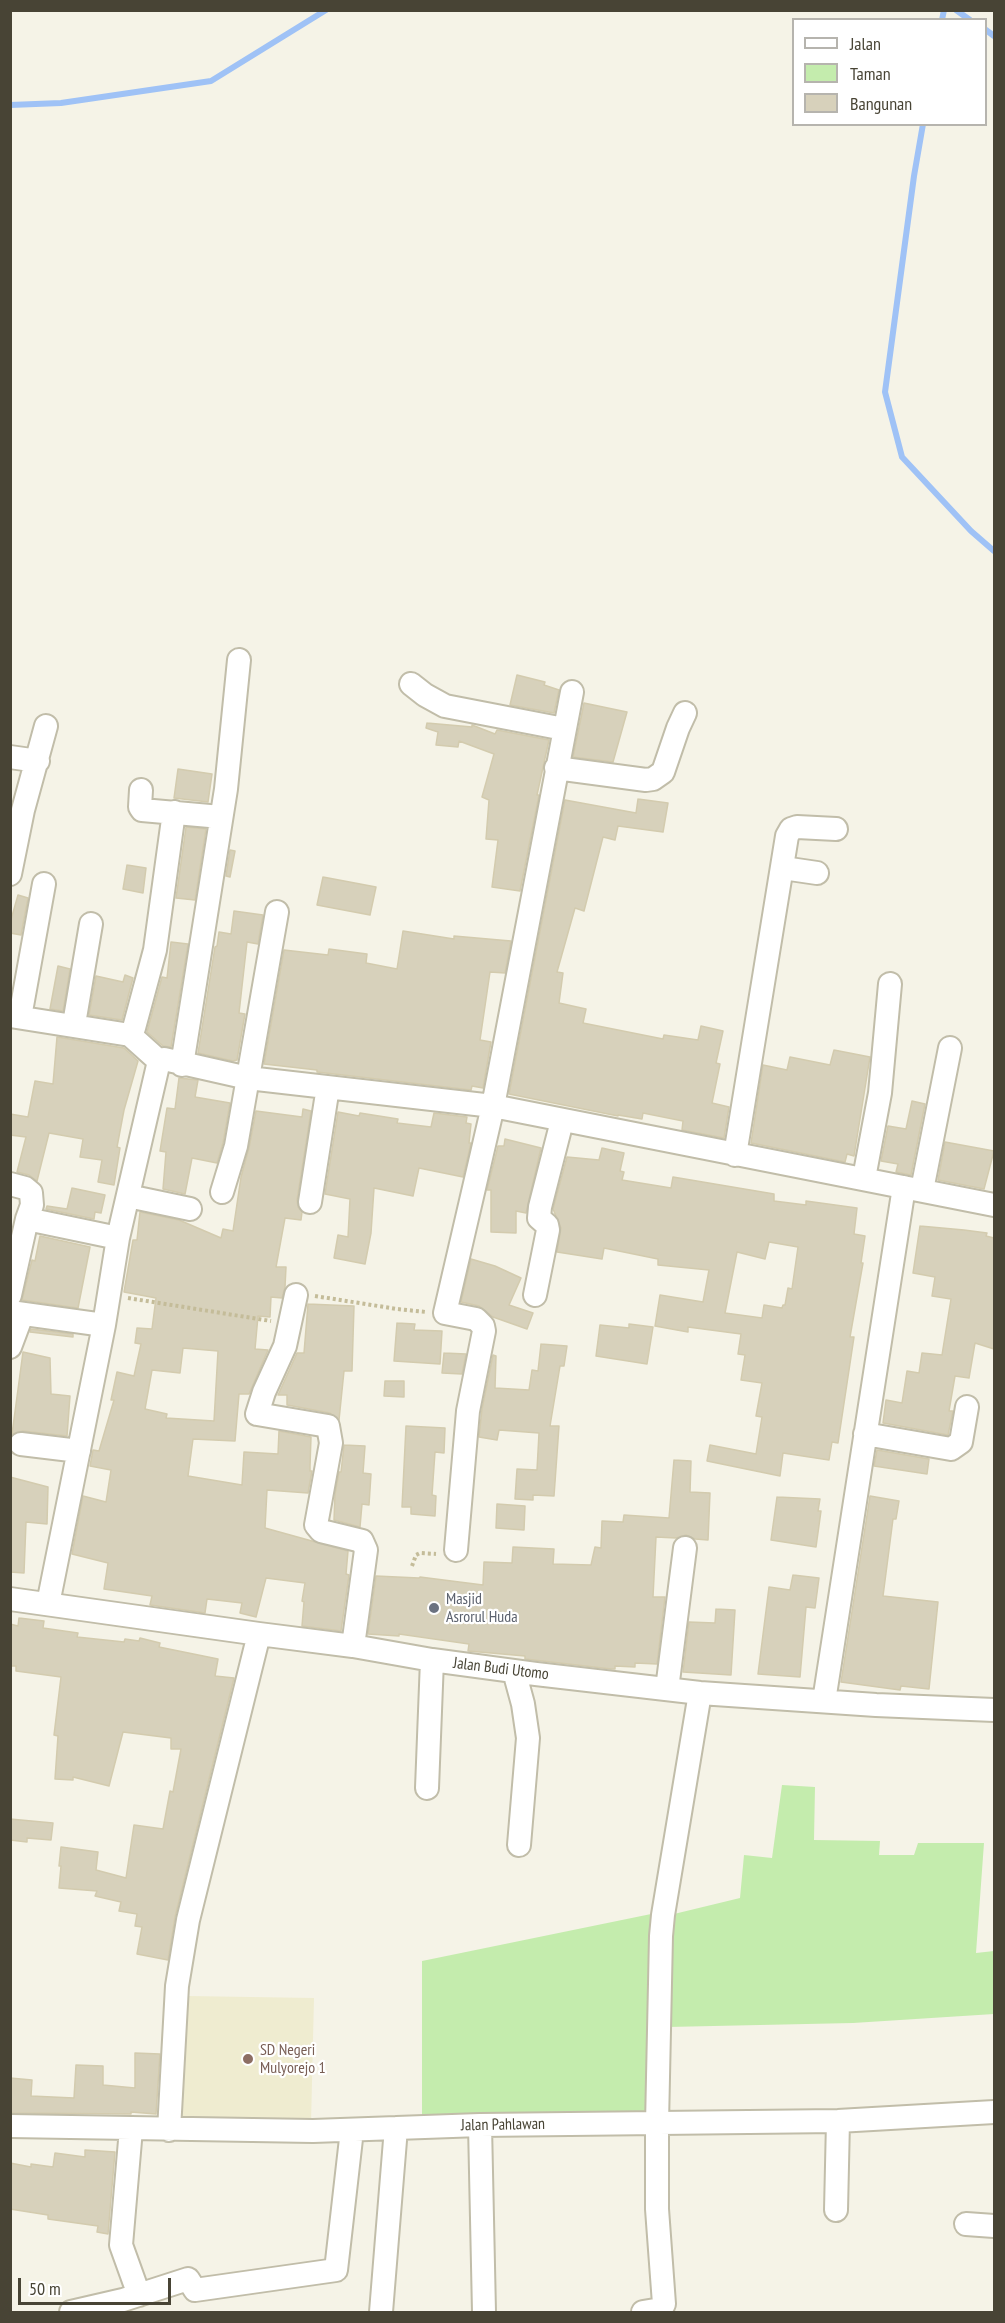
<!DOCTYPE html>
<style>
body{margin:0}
#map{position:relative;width:1005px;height:2323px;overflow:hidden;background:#f5f3e7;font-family:"PT Sans Narrow",sans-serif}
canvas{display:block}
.frame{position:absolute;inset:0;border:12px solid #484435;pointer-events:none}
.legend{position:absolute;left:792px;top:18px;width:195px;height:108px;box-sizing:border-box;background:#fff;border:2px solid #b6b4ae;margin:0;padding:8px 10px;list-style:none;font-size:18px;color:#484435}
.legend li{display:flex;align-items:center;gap:12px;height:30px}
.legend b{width:30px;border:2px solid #b6b4ae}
.scale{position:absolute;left:18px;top:2278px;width:153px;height:27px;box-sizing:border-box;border:3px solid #484435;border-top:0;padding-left:8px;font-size:18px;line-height:21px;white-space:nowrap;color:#484435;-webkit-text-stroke:4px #fff;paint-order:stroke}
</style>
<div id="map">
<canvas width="1005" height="2323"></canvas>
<div class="frame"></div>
<ul class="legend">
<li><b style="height:8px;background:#fff"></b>Jalan</li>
<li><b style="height:16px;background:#c4ecad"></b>Taman</li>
<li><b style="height:16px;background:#d7d1bb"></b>Bangunan</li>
</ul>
<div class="scale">50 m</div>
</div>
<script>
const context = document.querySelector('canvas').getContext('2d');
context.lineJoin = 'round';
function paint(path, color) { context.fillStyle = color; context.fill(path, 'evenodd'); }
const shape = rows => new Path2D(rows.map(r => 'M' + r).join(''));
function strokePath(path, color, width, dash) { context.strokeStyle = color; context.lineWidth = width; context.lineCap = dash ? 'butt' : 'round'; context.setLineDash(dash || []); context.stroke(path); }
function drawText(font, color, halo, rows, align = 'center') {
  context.font = font + ' "PT Sans Narrow",sans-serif'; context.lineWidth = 4.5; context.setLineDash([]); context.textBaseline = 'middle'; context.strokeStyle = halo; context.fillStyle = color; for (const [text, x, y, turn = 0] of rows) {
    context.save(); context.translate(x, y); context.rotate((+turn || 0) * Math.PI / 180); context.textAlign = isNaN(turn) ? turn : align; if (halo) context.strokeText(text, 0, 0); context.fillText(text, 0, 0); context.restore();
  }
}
paint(shape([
 [188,1996,314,1998,311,2123,178,2121]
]), '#efecd0');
paint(shape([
 [782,1785,815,1787,814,1840,880,1841,879,1855,914,1855,918,1843,984,1843,976,1953,994,1951,994,2014,853,2023,667,2027,674,1914,740,1898,744,1855,772,1858],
 [656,1913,648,2115,422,2120,422,1961]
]), '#c4ecad');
strokePath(shape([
 [956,10,970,20],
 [942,20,944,10],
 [986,30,994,36],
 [10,105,61,103,211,81,326,10],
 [923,124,914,176,885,392,902,457,971,531,994,551]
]), '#9fc2f6', 6);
const building = shape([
 [517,675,545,682,544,685,559,690,554,713,510,705,517,675],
 [584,703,627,712,613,762,573,757,584,703],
 [427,723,472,727,472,725,495,734,497,730,549,740,537,795,539,795,520,891,492,887,498,840,486,839,489,800,482,797,494,754,459,741,458,747,436,745,438,732,426,728,427,723],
 [178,769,212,774,208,802,174,798,178,769],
 [638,799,668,803,663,832,618,826,615,840,603,837,584,911,575,908,557,972,563,973,559,1003,586,1009,583,1023,663,1039,664,1035,698,1040,701,1026,723,1031,716,1063,720,1064,712,1103,729,1107,724,1138,682,1130,683,1121,643,1113,642,1119,618,1115,618,1116,509,1094,565,800,636,813,638,799],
 [186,827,206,829,195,900,176,898,186,827],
 [230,850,235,851,230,877,226,876,230,850],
 [127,865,146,868,143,893,123,889,127,865],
 [323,877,376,887,370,915,317,905,323,877],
 [18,895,28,898,21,935,10,933,10,923,18,895],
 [234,911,263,915,258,944,247,942,239,1013,245,1014,237,1060,233,1061,198,1053,215,947,217,946,219,932,231,934,234,911],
 [403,931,454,939,454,936,511,941,505,973,490,972,480,1040,491,1042,483,1088,472,1086,471,1090,317,1072,317,1070,264,1064,284,950,328,955,329,949,367,954,366,963,397,969,403,931],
 [171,942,188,944,171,1047,163,1046,147,1032,162,977,167,978,171,942],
 [58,966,70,969,63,1011,50,1009,58,966],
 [125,975,133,978,122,1020,89,1015,96,976,123,982,125,975],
 [57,1037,124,1048,138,1061,124,1110,117,1147,120,1148,114,1185,98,1182,102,1160,80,1157,83,1139,49,1133,37,1181,29,1175,17,1172,26,1137,10,1135,10,1114,28,1117,35,1081,53,1084,57,1037],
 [834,1050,870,1057,854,1156,847,1154,845,1162,751,1143,763,1065,787,1070,790,1057,830,1065,834,1050],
 [179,1078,198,1080,195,1097,230,1103,223,1143,217,1163,192,1158,185,1194,163,1189,166,1152,160,1151,167,1108,175,1109,179,1078],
 [912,1101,925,1104,911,1175,896,1172,898,1164,881,1161,888,1126,906,1129,912,1101],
 [303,1109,311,1111,297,1200,298,1207,302,1212,301,1220,285,1218,276,1267,286,1267,285,1287,282,1298,271,1297,270,1317,258,1316,255,1349,268,1350,249,1394,239,1394,235,1441,193,1439,188,1476,242,1485,244,1452,278,1454,279,1431,311,1437,310,1466,310,1471,312,1471,308,1493,267,1490,265,1528,348,1551,346,1574,349,1575,341,1631,302,1626,304,1602,302,1601,305,1583,266,1578,256,1617,240,1613,242,1603,207,1599,205,1613,150,1605,152,1596,104,1589,108,1563,72,1554,83,1496,106,1502,111,1470,90,1466,93,1450,99,1451,114,1400,111,1400,117,1372,134,1376,141,1344,135,1343,137,1328,152,1329,156,1298,124,1292,133,1240,137,1240,140,1212,179,1220,221,1238,223,1229,233,1231,241,1177,249,1148,256,1111,302,1117,303,1109],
 [183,1348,218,1351,214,1421,166,1418,167,1414,145,1409,152,1370,180,1373,183,1348],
 [338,1112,359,1116,360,1113,398,1119,397,1123,431,1127,434,1113,467,1117,466,1123,471,1124,469,1143,471,1143,463,1177,419,1168,413,1196,374,1188,371,1233,365,1264,334,1258,338,1235,348,1237,350,1199,325,1194,338,1112],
 [505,1139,541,1148,526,1213,516,1211,516,1233,491,1232,491,1190,487,1190,498,1146,504,1146,505,1139],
 [945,1142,994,1151,984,1189,938,1180,945,1142],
 [602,1148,624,1153,620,1171,624,1172,622,1180,671,1188,673,1177,774,1194,774,1201,806,1205,806,1201,857,1208,854,1234,865,1236,861,1263,863,1263,850,1337,854,1337,838,1443,832,1442,829,1460,783,1453,780,1476,707,1461,710,1445,756,1454,762,1417,756,1416,762,1383,741,1380,745,1355,738,1354,741,1334,688,1327,688,1332,655,1326,660,1295,703,1302,709,1270,658,1265,658,1259,604,1248,602,1259,557,1252,561,1228,553,1209,567,1157,599,1160,602,1148],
 [769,1242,798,1247,792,1289,788,1288,785,1305,783,1305,782,1308,764,1305,762,1318,725,1313,737,1252,765,1259,769,1242],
 [72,1188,105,1195,101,1213,95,1212,94,1219,46,1209,47,1206,67,1209,72,1188],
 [920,1226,964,1230,987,1233,986,1236,994,1238,994,1349,975,1343,969,1378,955,1376,949,1411,953,1411,948,1435,883,1423,886,1400,902,1403,907,1371,919,1373,922,1353,942,1355,951,1299,932,1296,935,1277,913,1273,920,1226],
 [40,1236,90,1247,78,1308,22,1300,32,1260,35,1261,40,1236],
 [471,1259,495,1266,521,1278,509,1305,533,1313,527,1329,493,1317,479,1306,461,1302,471,1259],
 [308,1304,354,1306,352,1371,344,1371,339,1420,330,1413,287,1405,287,1395,278,1395,297,1353,304,1353,308,1304],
 [397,1323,415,1324,414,1330,442,1331,440,1364,394,1361,397,1323],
 [629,1324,653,1327,647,1364,596,1356,600,1325,629,1328,629,1324],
 [31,1329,73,1334,73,1337,30,1332,31,1329],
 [541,1344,567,1346,564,1366,560,1366,550,1426,559,1426,554,1496,533,1495,533,1500,515,1499,517,1469,537,1470,539,1433,499,1430,497,1440,479,1437,482,1409,493,1355,496,1356,495,1388,529,1390,532,1370,538,1371,541,1344],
 [23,1352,50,1358,51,1394,70,1396,67,1436,23,1431,12,1434,23,1352],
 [444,1353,466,1354,462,1374,442,1373,444,1353],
 [385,1381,404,1381,404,1397,384,1396,385,1381],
 [406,1426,445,1428,444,1453,435,1452,432,1495,436,1496,435,1516,411,1514,411,1507,402,1507,406,1426],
 [344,1445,365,1446,363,1473,371,1474,369,1505,362,1504,360,1527,334,1520,335,1494,339,1472,341,1472,344,1445],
 [877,1450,929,1459,927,1474,874,1466,877,1450],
 [674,1460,691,1461,690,1492,710,1493,708,1540,695,1539,686,1535,676,1538,656,1537,653,1597,665,1597,657,1664,635,1663,635,1667,615,1666,615,1669,611,1669,525,1659,525,1656,468,1651,469,1644,399,1634,399,1636,368,1634,376,1576,419,1578,420,1577,483,1585,484,1562,512,1563,513,1547,554,1549,553,1564,591,1565,595,1547,601,1548,602,1521,623,1522,624,1515,669,1518,674,1460],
 [10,1477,48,1487,47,1524,26,1522,24,1573,10,1572,10,1477],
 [870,1496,899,1501,896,1519,893,1519,883,1596,938,1602,929,1689,901,1686,900,1690,841,1682,870,1496],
 [777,1497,820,1499,818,1511,821,1511,816,1547,771,1540,777,1497],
 [497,1504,525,1506,524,1530,496,1528,497,1504],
 [793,1575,819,1578,815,1608,806,1607,800,1677,758,1674,769,1587,790,1590,793,1575],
 [716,1609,735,1610,731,1675,683,1672,689,1622,715,1623,716,1609],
 [19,1618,44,1621,43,1628,78,1633,77,1637,124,1642,125,1639,139,1641,140,1638,160,1643,159,1647,218,1659,215,1676,234,1678,175,1917,168,1960,137,1954,142,1927,135,1926,137,1914,119,1911,121,1902,95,1896,97,1891,59,1888,61,1866,59,1866,61,1847,98,1852,96,1870,126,1878,134,1825,163,1829,170,1791,173,1792,181,1749,171,1749,171,1738,123,1732,109,1786,73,1777,73,1780,55,1779,58,1736,54,1735,61,1677,16,1671,16,1666,10,1666,10,1624,18,1626,19,1618],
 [10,1819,53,1823,51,1840,27,1838,27,1842,10,1840,10,1819],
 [135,2053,160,2054,156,2114,131,2112,131,2114,10,2113,10,2078,32,2080,31,2096,74,2098,76,2065,103,2066,103,2085,135,2088,135,2053],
 [85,2150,115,2152,108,2234,97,2232,98,2226,48,2219,48,2215,10,2209,10,2163,31,2167,31,2164,53,2167,55,2153,85,2157,85,2150]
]);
paint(building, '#d7d1bb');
strokePath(building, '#d3cbae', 1.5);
const minor = shape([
 [411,684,425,695,445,706,564,729],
 [10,757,38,761],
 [556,768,646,780,653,779,663,772,678,728,685,713],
 [141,790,140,807,142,810,221,817],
 [783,868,817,873],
 [10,874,23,810,46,726],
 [10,1016,130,1035,159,1061],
 [20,1017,44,884],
 [74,1024,91,924],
 [130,1035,134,1028,155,950,174,812],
 [159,1061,164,1059,248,1078,493,1106,994,1205],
 [182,1065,226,789,239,660],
 [735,1155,787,836,791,829,797,827,836,829],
 [864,1178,880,1093,890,984],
 [10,1184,25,1188,31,1193,32,1205,27,1219],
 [922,1190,950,1048],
 [222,1192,236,1146,277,912],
 [128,1196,190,1209],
 [310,1202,328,1087],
 [10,1295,27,1219,118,1238],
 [296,1295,285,1346,264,1392,257,1414,328,1426,331,1443,316,1525,321,1531,362,1541,366,1550,353,1646],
 [535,1295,548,1230,547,1225,539,1218,540,1207,562,1121],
 [10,1312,104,1325],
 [10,1347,22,1315],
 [865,1434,951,1449,961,1442,967,1407],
 [21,1444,79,1451],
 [456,1550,468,1411,484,1331,483,1326,476,1319,445,1313,493,1106,572,692],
 [10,1599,259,1634,353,1646,432,1660,536,1674,700,1693,876,1705,994,1710],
 [48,1604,104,1325,118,1238,159,1061],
 [514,1671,523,1704,528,1738,519,1845],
 [667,1689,685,1548],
 [824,1701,904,1187],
 [427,1788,432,1660],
 [480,2125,484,2312],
 [10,2126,313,2131,480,2125,838,2121,994,2112],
 [131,2129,121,2245,139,2295],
 [169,2130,177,1986,188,1920,259,1634],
 [836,2210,838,2121],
 [966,2224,994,2226],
 [71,2312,123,2300,188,2279,195,2290,336,2270,352,2130],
 [381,2312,396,2128],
 [643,2312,661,2309,664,2304,657,2209,657,2124,661,1936,663,1915,700,1693]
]);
strokePath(minor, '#c1bda9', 26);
strokePath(shape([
 [315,1296,397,1309,426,1312],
 [128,1298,271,1321],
 [412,1566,416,1555,420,1553,436,1554]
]), '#c4bc99', 4, [3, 3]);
strokePath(minor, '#fff', 22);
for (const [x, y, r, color] of [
 [434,1608,6,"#6b7280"],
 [248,2059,6,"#8d6e63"]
]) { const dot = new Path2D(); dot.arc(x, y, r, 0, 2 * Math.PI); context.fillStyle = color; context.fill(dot); strokePath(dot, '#fff', 2); }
drawText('16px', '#5b616d', '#fff', [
 ["Masjid",446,1599],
 ["Asrorul Huda",446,1617]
], 'left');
drawText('16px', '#484435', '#fff', [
 ["Jalan Budi Utomo",501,1669,7],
 ["Jalan Pahlawan",503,2125,-1]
]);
drawText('16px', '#785e54', '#fff', [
 ["SD Negeri",260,2050],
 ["Mulyorejo 1",260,2068]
], 'left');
</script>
